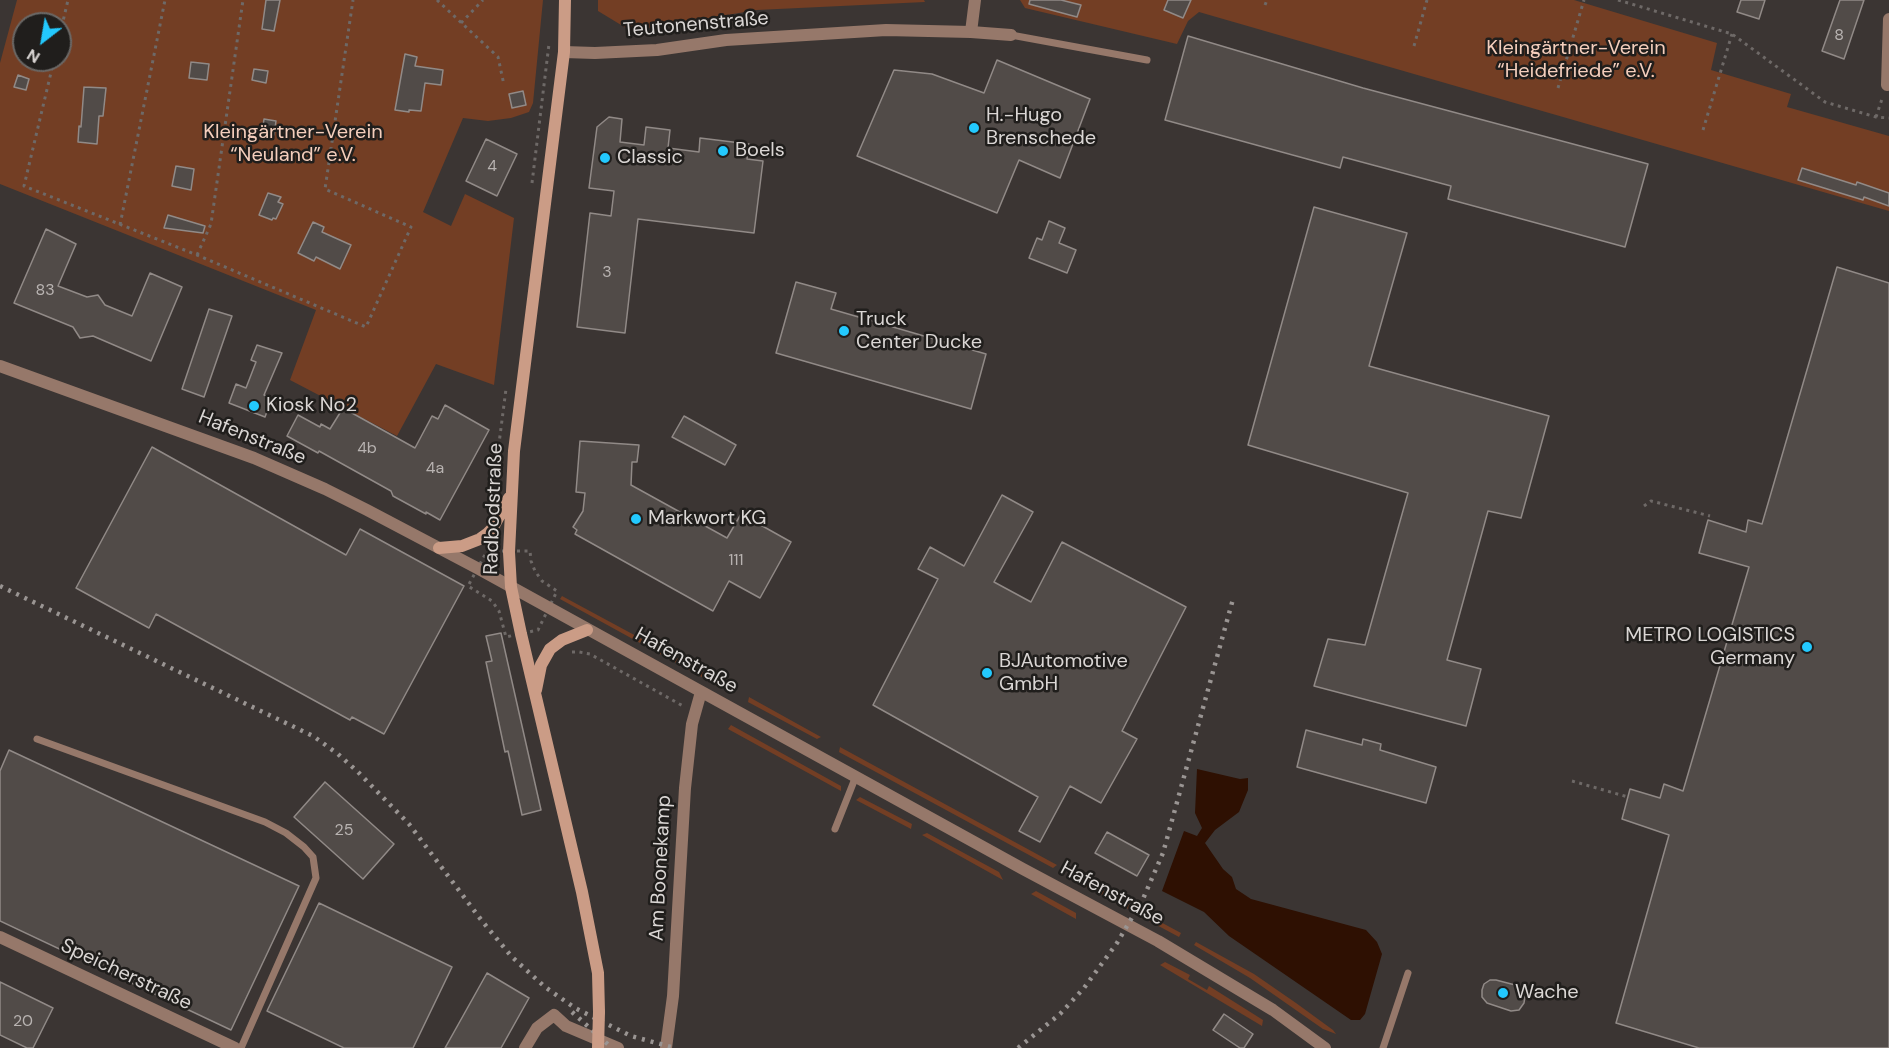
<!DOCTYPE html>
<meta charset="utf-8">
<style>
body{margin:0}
#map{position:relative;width:1889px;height:1048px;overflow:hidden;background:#3b3533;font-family:"DM Sans",sans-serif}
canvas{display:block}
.north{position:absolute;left:12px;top:12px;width:60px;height:60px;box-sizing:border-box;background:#201e1c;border:2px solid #6a6866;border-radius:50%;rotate:211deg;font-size:16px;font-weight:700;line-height:24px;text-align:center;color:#dad6d4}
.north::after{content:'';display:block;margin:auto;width:21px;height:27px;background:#23c9fe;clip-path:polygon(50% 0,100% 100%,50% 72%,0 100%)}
</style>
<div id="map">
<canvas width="1889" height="1048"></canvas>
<div class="north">N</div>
</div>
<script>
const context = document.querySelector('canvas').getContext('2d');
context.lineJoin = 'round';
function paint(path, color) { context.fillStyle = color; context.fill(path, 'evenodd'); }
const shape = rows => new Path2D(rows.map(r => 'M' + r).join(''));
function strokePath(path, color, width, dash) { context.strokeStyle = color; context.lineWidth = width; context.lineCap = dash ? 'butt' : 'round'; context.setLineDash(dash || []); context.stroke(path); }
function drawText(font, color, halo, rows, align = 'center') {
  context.font = font + ' "DM Sans",sans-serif'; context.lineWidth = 5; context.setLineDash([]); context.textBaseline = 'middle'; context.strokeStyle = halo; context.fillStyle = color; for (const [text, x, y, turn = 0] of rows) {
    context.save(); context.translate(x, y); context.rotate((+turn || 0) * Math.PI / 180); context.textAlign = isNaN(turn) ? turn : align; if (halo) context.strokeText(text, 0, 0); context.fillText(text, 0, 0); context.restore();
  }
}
paint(shape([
 [17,0,543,0,533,103,529,112,511,118,488,121,463,118,423,212,451,226,465,194,514,218,494,385,436,364,397,436,290,380,316,310,0,184,0,63],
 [24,24,60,24,60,60,24,60],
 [598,0,924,0,925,2,757,10,631,31,598,11],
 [1020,0,1574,0,1717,43,1711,70,1791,94,1787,107,1889,136,1889,211,1199,12,1188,21,1177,44,1025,8],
 [562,596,714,678,711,682,560,599],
 [749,697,821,737,817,739,748,702],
 [731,725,841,786,841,791,728,729],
 [840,747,1057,865,1053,868,839,752],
 [860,797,912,824,911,829,856,800],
 [927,833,999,872,1003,880,922,835],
 [1074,875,1136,908,1134,912,1072,879],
 [1036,891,1076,913,1076,919,1031,894],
 [1140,911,1181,933,1179,937,1138,915],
 [1196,942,1254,974,1296,1003,1333,1030,1336,1034,1323,1029,1250,978,1194,945],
 [1165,962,1190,975,1188,979,1207,990,1209,986,1263,1020,1262,1026,1160,965]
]), '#733e24');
paint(shape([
 [1197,769,1240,779,1248,778,1248,790,1239,812,1215,830,1205,843,1223,869,1232,877,1236,889,1251,899,1366,930,1377,942,1382,954,1365,1014,1360,1020,1351,1020,1229,936,1204,912,1162,891,1184,831,1197,836,1202,828,1195,813]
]), '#2e1002');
const building = shape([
 [266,0,280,0,274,31,262,29,266,0],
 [1030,0,1061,0,1081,5,1077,17,1029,4,1030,0],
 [1168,0,1191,0,1183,18,1164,10,1168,0],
 [1741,0,1765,0,1759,19,1737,12,1741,0],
 [1840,0,1864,0,1844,59,1822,51,1840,0],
 [1188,36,1363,88,1648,164,1625,247,1448,199,1451,186,1343,157,1340,168,1165,120,1188,36],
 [405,54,417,57,415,66,443,70,441,85,425,83,421,111,409,110,409,112,395,110,405,54],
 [997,60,1090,99,1060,178,1019,160,997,213,857,156,894,70,932,74,984,93,997,60],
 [191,62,209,64,207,80,189,78,191,62],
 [254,69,268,71,266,83,252,80,254,69],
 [18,75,29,79,26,90,14,87,18,75],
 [84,87,106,88,103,116,99,116,97,144,78,142,79,126,81,127,84,87],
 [523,91,526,105,512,108,509,94,523,91],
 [609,117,622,119,620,142,644,145,646,127,670,130,668,148,699,152,700,138,749,144,747,159,763,161,754,233,638,219,625,333,577,327,590,213,611,216,614,191,589,188,597,127,609,117],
 [264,119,276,121,274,135,262,133,264,119],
 [486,139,517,154,497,196,466,181,486,139],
 [176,166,194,169,191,190,172,186,176,166],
 [1802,168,1856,185,1857,182,1889,193,1889,206,1864,197,1863,200,1798,180,1802,168],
 [268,193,281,197,278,202,283,204,276,219,273,218,272,220,259,215,268,193],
 [1314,207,1407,233,1369,366,1549,416,1521,518,1488,511,1447,660,1481,669,1466,726,1314,686,1328,639,1365,645,1408,493,1248,445,1314,207],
 [168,215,205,226,203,233,164,228,168,215],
 [1049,221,1065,228,1059,243,1076,250,1067,273,1029,258,1037,238,1042,240,1049,221],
 [313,222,324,227,322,232,351,245,340,269,316,257,314,261,298,253,313,222],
 [46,229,76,244,58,286,87,297,98,295,105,305,132,316,150,273,182,287,151,361,93,336,80,338,73,327,14,303,46,229],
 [1837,267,1889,283,1889,1048,1699,1048,1616,1023,1669,835,1622,819,1630,789,1660,798,1664,784,1683,791,1749,567,1699,553,1708,520,1746,532,1748,520,1762,524,1837,267],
 [796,282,836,293,831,309,986,354,971,409,776,353,796,282],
 [209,309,232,316,204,397,182,389,209,309],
 [257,345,282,353,264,395,272,398,265,417,229,403,236,384,246,388,256,362,251,360,257,345],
 [445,405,489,430,440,520,426,512,426,514,393,496,391,491,319,451,318,453,287,436,298,415,320,427,321,424,330,429,343,408,415,448,432,416,438,419,445,405],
 [684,416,736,445,725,465,672,437,684,416],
 [580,441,639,445,637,462,632,462,631,485,727,538,741,514,791,542,760,598,729,581,713,611,575,534,577,530,573,527,583,511,585,493,576,492,580,441],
 [152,447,346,555,360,529,464,586,384,734,352,717,350,720,156,614,149,628,76,588,152,447],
 [1002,495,1033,512,994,582,1031,602,1062,542,1186,607,1122,731,1137,739,1101,803,1070,786,1040,842,1019,831,1038,797,873,705,938,579,918,569,930,547,964,566,1002,495],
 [501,633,541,810,522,815,508,751,505,752,486,662,492,661,486,636,501,633],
 [1306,730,1362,745,1363,739,1381,744,1380,750,1436,767,1426,803,1297,767,1306,730],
 [9,750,299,886,231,1030,0,921,0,771,9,750],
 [325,782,394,844,363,879,294,817,325,782],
 [1107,832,1149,855,1137,876,1095,853,1107,832],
 [319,903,452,967,413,1048,344,1048,267,1011,319,903],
 [487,973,529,998,501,1048,445,1048,487,973],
 [1490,980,1496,980,1519,986,1523,990,1525,996,1524,1003,1519,1010,1511,1011,1487,1003,1482,997,1482,990,1484,984,1490,980],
 [0,982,53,1008,33,1048,27,1048,0,1035,0,982],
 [1224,1014,1253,1034,1244,1048,1240,1048,1213,1030,1224,1014]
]);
paint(building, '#514b48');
strokePath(building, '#918a87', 1.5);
strokePath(shape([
 [437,0,498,57,504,85],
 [1618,0,1732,34,1825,102,1876,117,1889,118],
 [1265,5,1267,0],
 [461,23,483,0],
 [60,34,68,0],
 [1414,46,1427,0],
 [54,60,24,186,197,255,366,327,411,227,325,189,353,0],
 [1558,88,1584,0],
 [1876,117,1883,96],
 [1703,130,1732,34],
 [532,183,549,44],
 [120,225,165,0],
 [197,255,211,224,243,0],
 [492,498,506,389],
 [1644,506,1651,501,1710,516],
 [487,551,530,551,531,561,535,571,542,581,557,591,538,630,506,637,499,611,492,601,468,586,487,551],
 [572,652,579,652,590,654,683,706],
 [1572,781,1628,797]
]), '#6e6967', 3, [3, 4.5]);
strokePath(shape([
 [1011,35,1147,60],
 [37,739,265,822,286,833,304,847,313,857,316,878,241,1048],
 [835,829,856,776],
 [1383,1048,1408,973]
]), '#96786a', 7);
strokePath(shape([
 [971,32,975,0],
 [564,52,595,53,657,50,726,40,886,30,971,32,1011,35],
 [1887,85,1889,19],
 [0,937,235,1048],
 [525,1048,537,1028,554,1015,566,1026,618,1048],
 [666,1048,673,996,685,788,692,724,701,692]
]), '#96786a', 12);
strokePath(shape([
 [0,366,254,458,325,489,367,510,477,568,1023,869,1158,941,1273,1010,1325,1048]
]), '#96786a', 12);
strokePath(shape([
 [565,0,564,52,514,451,509,552,511,587,521,634,582,892,598,973,599,1012],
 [439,548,462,546,480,539,487,534,492,529,509,498],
 [536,690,541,665,550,649,562,640,587,630]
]), '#cb9c86', 12);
strokePath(shape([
 [0,586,313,736,338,754,358,772,409,824,482,921,512,957,545,987,575,1008,631,1036,675,1048],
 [572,1012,612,1048],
 [1018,1048,1060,1014,1084,988,1117,943,1143,899,1163,853,1233,599]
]), '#9a9593', 4.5, [3, 6]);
strokePath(shape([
 [598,1048,599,1012]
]), '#cb9c86', 12);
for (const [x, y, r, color] of [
 [974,128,6,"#23c9fe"],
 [723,151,6,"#23c9fe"],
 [605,158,6,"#23c9fe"],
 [844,331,6,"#23c9fe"],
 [254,406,6,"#23c9fe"],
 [636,519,6,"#23c9fe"],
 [1807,647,6,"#23c9fe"],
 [987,673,6,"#23c9fe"],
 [1503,993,6,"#23c9fe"]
]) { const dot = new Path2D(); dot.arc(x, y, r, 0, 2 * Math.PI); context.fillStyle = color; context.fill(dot); strokePath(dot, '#201e1c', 2); }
drawText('16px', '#b8b3b1', null, [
 ["8",1839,36],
 ["4",492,167],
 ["3",607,273],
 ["83",45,291],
 ["4b",367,449],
 ["4a",435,469],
 ["111",736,561],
 ["25",344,831],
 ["20",23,1022]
]);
drawText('20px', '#dad6d4', '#201e1c', [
 ["Teutonenstraße",696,25,-5],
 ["Hafenstraße",252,438,22],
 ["Radbodstraße",494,509,-88],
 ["Hafenstraße",686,661,29],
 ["Am Boonekamp",661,868,-87],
 ["Hafenstraße",1112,894,28],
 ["Speicherstraße",126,975,25]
]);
drawText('20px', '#f4cebc', '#201e1c', [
 ["Kleingärtner-Verein",1576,49],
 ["“Heidefriede” e.V.",1576,72],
 ["Kleingärtner-Verein",293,133],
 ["“Neuland” e.V.",293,156]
]);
drawText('20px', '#dad6d4', '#201e1c', [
 ["H.-Hugo",986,116],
 ["Brenschede",986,139],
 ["Boels",735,151],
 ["Classic",617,158],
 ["Truck",856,320],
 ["Center Ducke",856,343],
 ["Kiosk No2",266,406],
 ["Markwort KG",648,519],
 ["METRO LOGISTICS",1795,636,"right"],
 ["Germany",1795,659,"right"],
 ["BJAutomotive",999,662],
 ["GmbH",999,685],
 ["Wache",1515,993]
], 'left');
</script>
